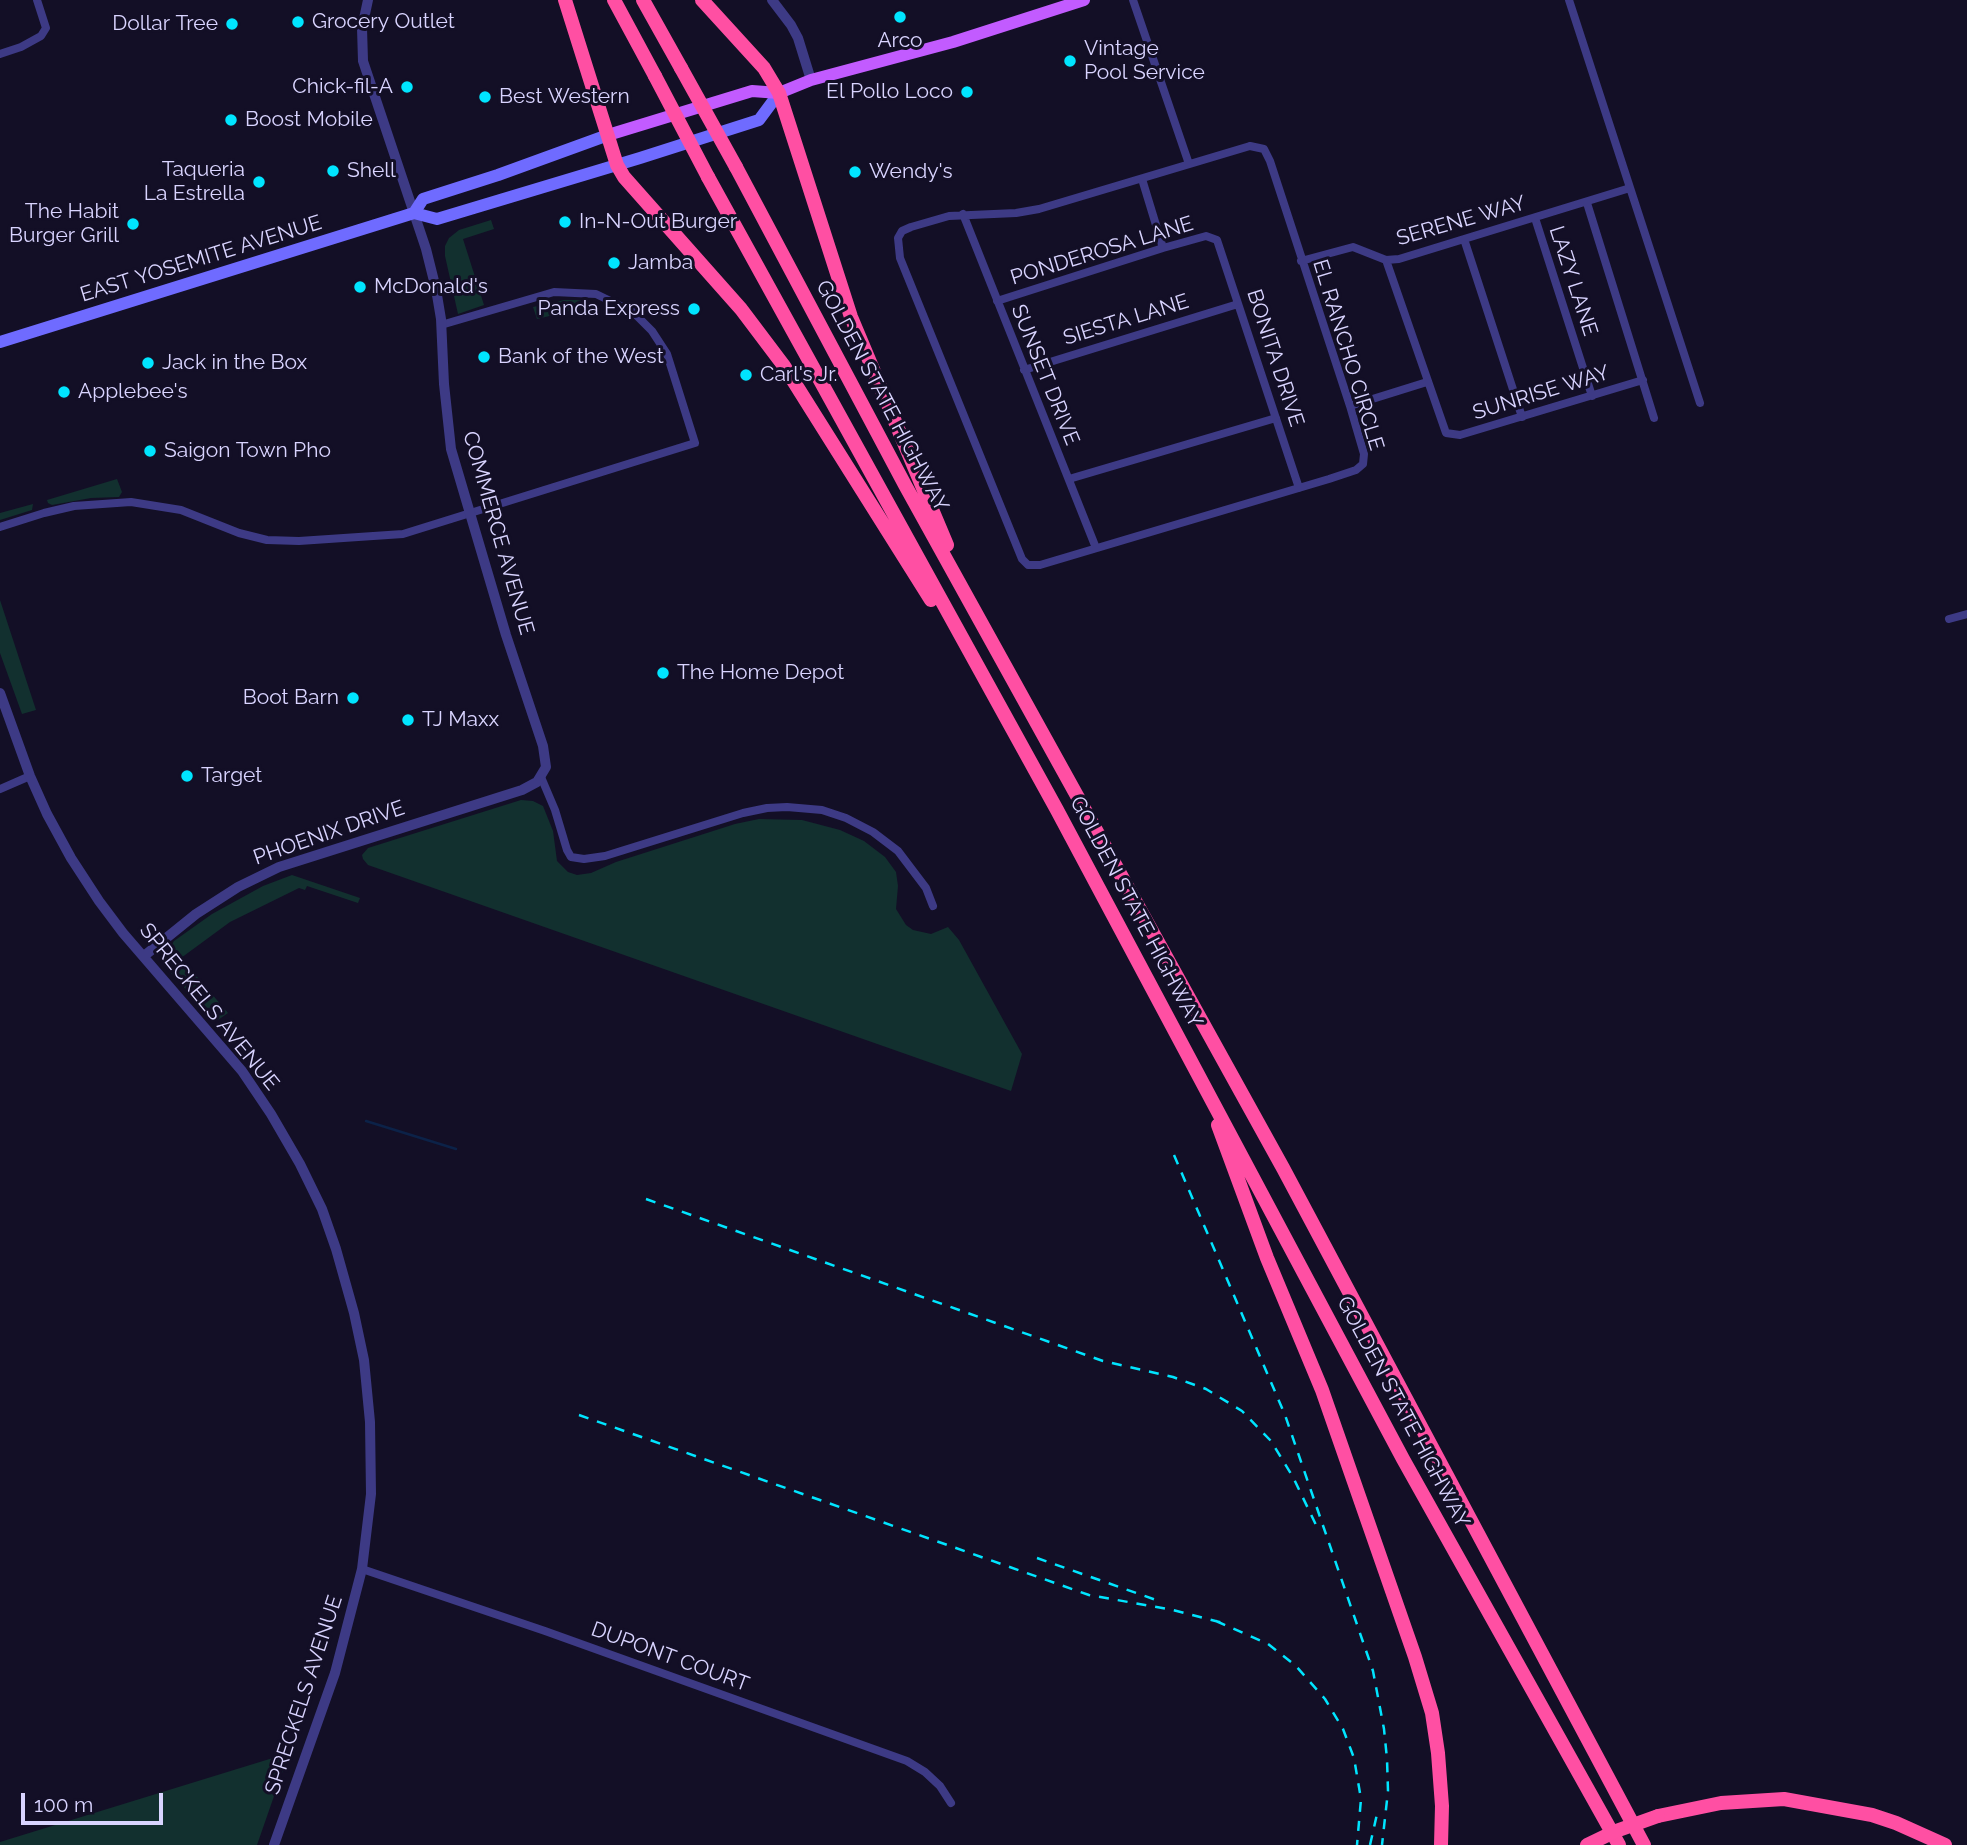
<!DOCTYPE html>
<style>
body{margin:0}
#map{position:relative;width:1967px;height:1845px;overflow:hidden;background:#130f26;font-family:Raleway,sans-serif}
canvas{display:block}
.scale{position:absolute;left:21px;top:1793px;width:142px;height:32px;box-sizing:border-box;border:4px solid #d9d4ff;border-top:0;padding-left:9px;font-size:21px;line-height:24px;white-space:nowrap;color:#d9d4ff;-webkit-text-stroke:5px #130f26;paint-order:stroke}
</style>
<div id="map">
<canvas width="1967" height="1845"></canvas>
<div class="scale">100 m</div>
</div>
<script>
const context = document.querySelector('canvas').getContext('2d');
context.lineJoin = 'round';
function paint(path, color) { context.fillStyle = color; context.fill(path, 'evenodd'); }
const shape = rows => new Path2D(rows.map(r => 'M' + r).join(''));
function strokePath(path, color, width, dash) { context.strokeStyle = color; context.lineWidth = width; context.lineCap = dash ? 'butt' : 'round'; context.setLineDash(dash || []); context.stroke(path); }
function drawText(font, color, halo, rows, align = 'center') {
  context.font = font + ' Raleway,sans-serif'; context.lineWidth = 6; context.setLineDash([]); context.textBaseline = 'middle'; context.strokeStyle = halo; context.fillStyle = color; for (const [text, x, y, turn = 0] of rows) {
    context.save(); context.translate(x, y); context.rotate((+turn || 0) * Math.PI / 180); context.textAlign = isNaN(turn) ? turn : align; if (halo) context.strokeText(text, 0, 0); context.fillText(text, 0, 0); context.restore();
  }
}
paint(shape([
 [491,220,494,229,463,239,484,305,458,314,445,256,445,246,449,238,459,230],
 [564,300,577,300,599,304,537,319,533,307],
 [117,479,122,492,119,497,91,498,52,505,48,503,47,500],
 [33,504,32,510,0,520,0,513],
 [0,600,36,710,22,714,0,653],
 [521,800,533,801,543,806,553,831,557,861,568,872,577,875,591,873,616,862,735,824,759,819,802,820,840,830,864,841,885,857,896,872,898,886,896,909,906,925,913,930,931,934,948,927,959,940,1022,1054,1011,1091,368,865,363,859,362,855,368,848],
 [292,875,360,898,358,903,307,886,305,890,299,888,230,922,181,958,228,1013,218,1020,211,1017,169,971,165,960,167,952,174,941,212,914,263,886],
 [289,1753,257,1845,0,1845,0,1842]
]), '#12302f');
strokePath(shape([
 [366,1121,456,1149]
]), '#0c2248', 2.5);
strokePath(shape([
 [1133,0,1189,164],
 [1569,0,1700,403],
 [0,54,21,47,41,36,46,28,37,0],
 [1250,146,1264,149,1270,161,1350,406,1364,454,1363,464,1356,470,1329,479,1040,565,1028,565,1022,559,900,258,898,238,902,231,911,227,949,216,1016,213,1039,209,1250,146],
 [1142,179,1163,248],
 [1587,203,1654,418],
 [963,214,1096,548],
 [1535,218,1592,396],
 [1464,239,1522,417],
 [1386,260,1446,433,1460,435,1643,380],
 [1301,261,1353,247,1386,260,1399,259,1630,188],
 [997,301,1163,248,1206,236,1217,240,1299,488],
 [1024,370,1238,304],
 [1350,406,1427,382],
 [1069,479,1276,418],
 [0,527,44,513,74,506,131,502,181,510,239,533,267,540,299,541,403,534,695,443,667,354,652,331,633,312,596,294,554,292,441,325],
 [1949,619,1967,614],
 [541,777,555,810,567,850,571,857,584,859,605,856,743,813,767,808,787,807,822,810,846,818,873,832,898,851,926,888,933,906],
 [0,789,30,776],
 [362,1569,545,1631,907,1761,925,1772,940,1786,951,1803]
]), '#3d3a85', 8);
strokePath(shape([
 [772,0,791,25,798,38,811,80],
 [0,693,30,776,47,814,71,858,99,901,123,933,242,1071,271,1114,300,1164,322,1209,336,1249,354,1313,364,1360,370,1422,371,1494,362,1569,335,1673,274,1845],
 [144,956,196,914,238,887,279,867,522,790,537,782,546,767,543,746,506,635,451,449,444,384,441,319,436,289,426,249,363,61,362,28,368,0]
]), '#3d3a85', 10);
strokePath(shape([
 [414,213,423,199,498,175,608,135],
 [0,342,414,213,437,219,640,158,759,120,779,93]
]), '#6f6bff', 12);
strokePath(shape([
 [608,135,752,91,779,93,811,80,953,42,1084,0]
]), '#c25bff', 12);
strokePath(shape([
 [565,0,617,165,624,177,741,309,784,366,931,600],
 [614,0,655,76],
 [643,0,681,68],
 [702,0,764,68,779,93,851,317,947,545],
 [736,167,905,485,1283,1168,1644,1845],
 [708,177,1057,810,1403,1459,1619,1845],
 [1218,1125,1267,1258,1322,1390,1415,1657,1432,1713,1438,1753,1442,1806,1441,1845],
 [1658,1816,1721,1803,1784,1799,1872,1815,1896,1823,1945,1845]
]), '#ff4fa3', 14);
strokePath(shape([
 [1174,1155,1285,1415,1373,1671,1384,1729,1387,1759,1388,1791,1382,1845],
 [646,1199,1103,1361,1173,1377,1206,1389,1242,1411,1271,1441,1293,1477,1317,1527],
 [579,1415,1089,1595,1173,1610,1223,1623],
 [1037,1558,1159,1601],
 [1216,1621,1268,1644,1295,1665,1325,1699,1343,1729,1354,1758,1361,1799,1357,1845],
 [1370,1845,1377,1814]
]), '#00e5ff', 2.5, [10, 9]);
strokePath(shape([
 [681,68,736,167],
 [655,76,708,177],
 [1587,1845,1616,1831,1658,1816]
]), '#ff4fa3', 14);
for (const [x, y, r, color] of [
 [900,17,7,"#00e5ff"],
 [298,22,7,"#00e5ff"],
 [232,24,7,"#00e5ff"],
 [1070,61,7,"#00e5ff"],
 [407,87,7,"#00e5ff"],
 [967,92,7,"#00e5ff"],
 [485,97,7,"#00e5ff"],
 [231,120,7,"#00e5ff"],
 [333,171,7,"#00e5ff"],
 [855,172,7,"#00e5ff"],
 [259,182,7,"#00e5ff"],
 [565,222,7,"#00e5ff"],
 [133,224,7,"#00e5ff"],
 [614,263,7,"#00e5ff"],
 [360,287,7,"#00e5ff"],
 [694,309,7,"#00e5ff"],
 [484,357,7,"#00e5ff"],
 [148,363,7,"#00e5ff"],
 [746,375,7,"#00e5ff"],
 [64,392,7,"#00e5ff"],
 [150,451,7,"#00e5ff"],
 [663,673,7,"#00e5ff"],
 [353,698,7,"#00e5ff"],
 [408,720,7,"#00e5ff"],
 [187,776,7,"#00e5ff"]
]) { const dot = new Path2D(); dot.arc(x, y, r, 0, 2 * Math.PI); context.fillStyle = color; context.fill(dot); strokePath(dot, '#130f26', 2.5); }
drawText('21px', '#d9d4ff', '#130f26', [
 ["Grocery Outlet",312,22],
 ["Dollar Tree",218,24,"right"],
 ["Arco",900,41,"center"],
 ["Vintage",1084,49],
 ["Pool Service",1084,73],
 ["Chick-fil-A",393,87,"right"],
 ["El Pollo Loco",953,92,"right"],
 ["Best Western",499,97],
 ["Boost Mobile",245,120],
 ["Taqueria",245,170,"right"],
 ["La Estrella",245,194,"right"],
 ["Shell",347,171],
 ["Wendy's",869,172],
 ["The Habit",119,212,"right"],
 ["Burger Grill",119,236,"right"],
 ["In-N-Out Burger",579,222],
 ["Jamba",628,263],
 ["McDonald's",374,287],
 ["Panda Express",680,309,"right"],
 ["Bank of the West",498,357],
 ["Jack in the Box",162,363],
 ["Carl's Jr.",760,375],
 ["Applebee's",78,392],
 ["Saigon Town Pho",164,451],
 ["The Home Depot",677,673],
 ["Boot Barn",339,698,"right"],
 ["TJ Maxx",422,720],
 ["Target",201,776]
], 'left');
drawText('21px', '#d9d4ff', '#130f26', [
 ["SERENE WAY",1461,221,-16],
 ["PONDEROSA LANE",1102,251,-17],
 ["EAST YOSEMITE AVENUE",201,259,-17],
 ["LAZY LANE",1573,281,72],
 ["SIESTA LANE",1126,320,-17],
 ["EL RANCHO CIRCLE",1348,355,73],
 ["BONITA DRIVE",1275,358,72],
 ["SUNSET DRIVE",1045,375,68],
 ["SUNRISE WAY",1541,393,-17],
 ["GOLDEN STATE HIGHWAY",882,396,62],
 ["COMMERCE AVENUE",498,533,74],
 ["PHOENIX DRIVE",329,833,-19],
 ["GOLDEN STATE HIGHWAY",1136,912,62],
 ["SPRECKELS AVENUE",209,1007,51],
 ["GOLDEN STATE HIGHWAY",1403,1412,62],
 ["DUPONT COURT",670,1657,20],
 ["SPRECKELS AVENUE",304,1695,-72]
]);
</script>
